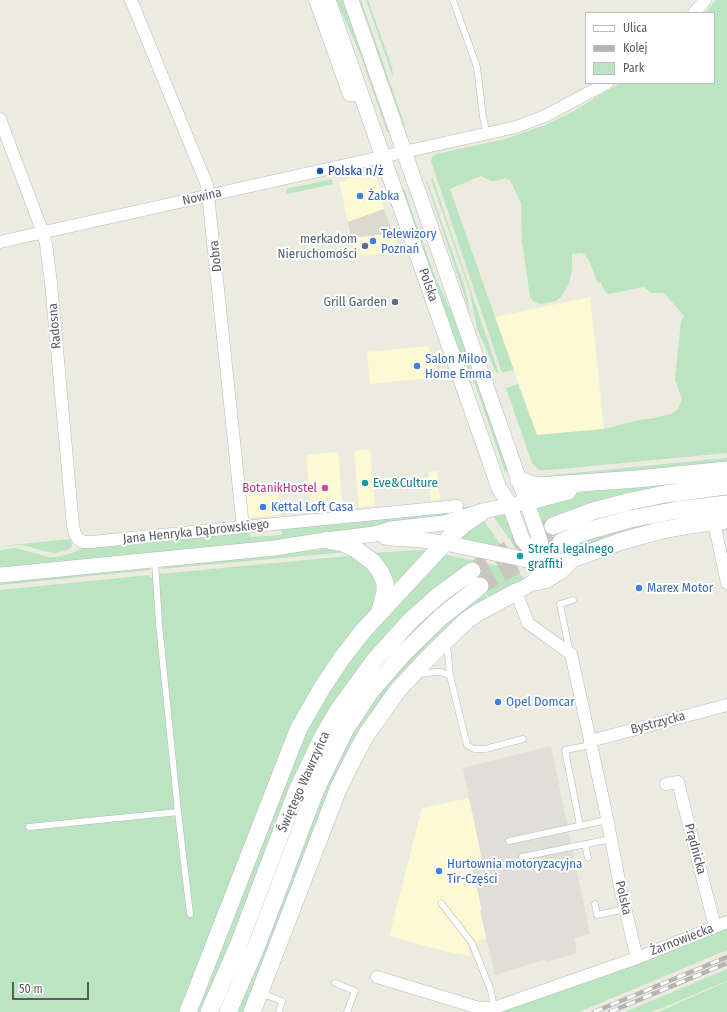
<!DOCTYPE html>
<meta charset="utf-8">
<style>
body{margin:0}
#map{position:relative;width:727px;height:1012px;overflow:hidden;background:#ecebdf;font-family:"Fira Sans Condensed",sans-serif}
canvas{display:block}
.legend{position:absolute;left:585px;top:12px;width:130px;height:72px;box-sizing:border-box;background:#fff;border:1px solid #bcbdc0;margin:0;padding:5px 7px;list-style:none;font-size:12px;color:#585b61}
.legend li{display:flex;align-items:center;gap:8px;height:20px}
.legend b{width:20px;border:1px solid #bcbdc0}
.scale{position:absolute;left:12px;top:982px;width:77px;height:18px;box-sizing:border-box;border:2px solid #585b61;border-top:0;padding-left:5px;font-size:12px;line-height:14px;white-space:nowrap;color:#585b61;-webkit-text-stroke:3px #fff;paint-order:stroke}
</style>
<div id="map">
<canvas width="727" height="1012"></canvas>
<ul class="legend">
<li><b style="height:5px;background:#fff"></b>Ulica</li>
<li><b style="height:5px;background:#b3b4b4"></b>Kolej</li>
<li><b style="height:11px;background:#bbe4c1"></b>Park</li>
</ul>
<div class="scale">50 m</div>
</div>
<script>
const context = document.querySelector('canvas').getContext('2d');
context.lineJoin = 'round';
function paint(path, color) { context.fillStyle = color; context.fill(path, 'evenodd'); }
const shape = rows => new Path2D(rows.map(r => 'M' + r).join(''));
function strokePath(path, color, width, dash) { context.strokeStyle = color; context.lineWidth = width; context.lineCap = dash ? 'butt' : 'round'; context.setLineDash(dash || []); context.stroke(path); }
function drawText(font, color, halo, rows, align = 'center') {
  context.font = font + ' "Fira Sans Condensed",sans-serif'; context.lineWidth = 4; context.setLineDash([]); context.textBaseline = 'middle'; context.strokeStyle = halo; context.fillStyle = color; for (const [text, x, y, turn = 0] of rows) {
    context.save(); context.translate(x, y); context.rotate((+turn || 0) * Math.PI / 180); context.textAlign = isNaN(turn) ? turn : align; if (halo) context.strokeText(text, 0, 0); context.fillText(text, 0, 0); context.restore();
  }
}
paint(shape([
 [369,173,369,175,373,175,377,178,384,209,348,222,339,182,345,181,345,179],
 [393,233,400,252,355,256,351,238],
 [590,297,604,429,537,435,495,317],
 [428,346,439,377,370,384,367,352],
 [370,449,375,506,359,507,354,451],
 [338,452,343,509,311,512,306,455],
 [437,471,440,499,431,500,428,472],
 [278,487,280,515,248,518,246,491],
 [469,798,482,860,471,862,482,911,480,911,487,938,467,945,470,956,448,952,389,936,422,808]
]), '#fdf9d3');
paint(shape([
 [551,746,590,934,574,938,577,953,548,962,543,960,495,975,480,911,482,910,471,864,471,862,482,859,463,768]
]), '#dfded7');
paint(shape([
 [384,209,393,233,351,238,348,222]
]), '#dcdace');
paint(shape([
 [336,0,343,0,389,132,387,132,361,56],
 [358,0,361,0,405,126,402,127],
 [366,0,368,0,392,67,393,77],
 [716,0,727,0,727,453,549,470,539,470,532,463,506,388,518,384,537,435,604,429,639,420,655,418,671,414,677,410,682,399,675,380,681,321,684,316,664,293,652,293,644,287,608,294,604,290,601,283,597,282,590,262,585,255,581,253,572,254,572,269,569,284,561,297,556,301,541,304,534,302,530,297,522,241,521,203,510,180,505,178,496,181,491,181,481,176,450,189,514,371,511,370,502,373,431,161,432,157,437,154,505,139,545,125,569,114,620,83,714,83,714,13,705,13],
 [332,179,333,184,287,194,286,189],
 [431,179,433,179,499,374,495,371,487,351,477,329,470,292],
 [426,181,427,181,464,285,468,301,470,317,465,297],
 [402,189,404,189,434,274,457,324,508,471,505,472,476,387,453,335],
 [727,458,727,464,549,482,533,477],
 [727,476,627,508,727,493,727,498,622,527,727,510,562,555,556,555,553,553,536,505,538,503,578,493,600,490],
 [474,506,451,517,265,543,0,570,0,550,16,548,49,557,56,557,72,553,87,546,249,529,250,537,282,535,281,526],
 [504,513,505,514,514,541,523,552,518,552,494,517],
 [484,521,503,548,459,538],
 [71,539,72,547,67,550,56,553,44,551,23,545,0,546],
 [334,548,347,552,161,569,162,565],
 [421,550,428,551,391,591,372,553],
 [442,554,513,569,519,572,524,579,489,598,470,566,371,653,242,918,202,1012,194,1012,299,742,341,669],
 [358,555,373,567,381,597,344,646,181,1012,0,1012,0,590,150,575,150,577,156,577,160,576,160,574],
 [149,566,150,570,0,585,0,581],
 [484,591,488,600,390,692,246,1012,235,1012,330,774,366,709,423,641],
 [727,927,727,950,579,1012,499,1012],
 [727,969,727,981,652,1012,625,1012],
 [727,982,727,1012,658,1012,717,986]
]), '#bbe4c1');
strokePath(shape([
 [472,571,503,552,553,526],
 [480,586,511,568,561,542]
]), '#c7c7c0', 17, [17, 8]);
const service = shape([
 [453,0,477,67,483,117,487,134],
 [155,560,159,624,178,812,190,914],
 [447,644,450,676,467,745,474,749,485,749,523,739],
 [570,653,560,604,573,600],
 [419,674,435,672,441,672,450,676],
 [580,826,565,750,591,745],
 [29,827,178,812],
 [509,841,607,820],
 [585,844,588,858],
 [522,857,611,839],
 [441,903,472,943,491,991,494,1008],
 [595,904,597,915,626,909],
 [335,983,355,991,347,1012],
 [261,993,282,1001,279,1012]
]);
const minor = shape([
 [131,0,207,185,243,527],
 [315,0,349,95,362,95],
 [694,13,705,0],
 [0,119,43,233,46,244,51,283,73,526,75,534,78,539,83,542,91,542,457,506],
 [0,242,516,127,545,116,607,83],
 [714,522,727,583],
 [516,592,528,623,571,654,605,808,621,891,637,958],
 [590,741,727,705],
 [666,784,678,782,715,927],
 [377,977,479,1008,494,1008,637,958,727,922]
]);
const tertiary = shape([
 [328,0,499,488,509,503,522,539,542,563],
 [351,0,539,537,541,546,542,563,537,575,534,582,516,592],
 [385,537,392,538,421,540,450,544,542,563],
 [0,575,275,548,318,541,375,534,391,529,444,523,487,510,518,504]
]);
const secondary = shape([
 [519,480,537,486,637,479,727,470],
 [527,502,568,491],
 [553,526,593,511,627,502,665,494,727,486],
 [327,540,343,543,354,548,373,562,381,573,385,583,385,592,380,611],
 [561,542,584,532,630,519,677,510,727,504],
 [542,563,553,563,564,562,622,541,658,531,690,525,727,520],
 [534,582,545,580,560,571,571,560],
 [188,1012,291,748,299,728,322,688,342,658,363,631,452,535,463,525,482,512],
 [209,1012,238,946,296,793,323,736,339,709,374,661,411,620,439,595,472,571],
 [228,1012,257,945,316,789,345,730,370,692,404,653,441,617,480,586],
 [252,1012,339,787,353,759,366,735,398,690,423,663,447,639,467,620,479,612,516,592]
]);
strokePath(service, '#b7b9bf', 7);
strokePath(minor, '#b7b9bf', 13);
strokePath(tertiary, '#b7b9bf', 16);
strokePath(secondary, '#b8bbc2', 18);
strokePath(service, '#fff', 6);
strokePath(minor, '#fff', 12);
strokePath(tertiary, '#fff', 15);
strokePath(secondary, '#fff', 17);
const rail = shape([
 [594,1012,727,957],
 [610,1012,727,963]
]);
strokePath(rail, '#b3b4b4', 4.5);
strokePath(rail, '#fff', 3, [9]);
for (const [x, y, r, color] of [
 [320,171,4,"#1a4fb4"],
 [360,196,4,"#3f7fe0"],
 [373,241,4,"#3f7fe0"],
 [365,246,4,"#5c6f8a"],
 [395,302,4,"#5c6f8a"],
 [417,366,4,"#3f7fe0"],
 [365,483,4,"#0f9aa8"],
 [325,488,4,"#d1479c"],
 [263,507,4,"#3f7fe0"],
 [520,556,4,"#0f9aa8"],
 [639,588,4,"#3f7fe0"],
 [498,702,4,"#3f7fe0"],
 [439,871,4,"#3f7fe0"]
]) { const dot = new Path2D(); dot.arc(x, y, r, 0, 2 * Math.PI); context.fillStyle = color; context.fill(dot); strokePath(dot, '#fff', 1.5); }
drawText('13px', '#164399', '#fff', [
 ["Polska n/ż",328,171]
], 'left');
drawText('13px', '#366cbe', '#fff', [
 ["Żabka",368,196],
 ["Telewizory",381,234],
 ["Poznań",381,249],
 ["Salon Miloo",425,359],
 ["Home Emma",425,374],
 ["Kettal Loft Casa",271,507],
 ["Marex Motor",647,588],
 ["Opel Domcar",506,702],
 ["Hurtownia motoryzacyjna",447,864],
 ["Tir-Części",447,879]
], 'left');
drawText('13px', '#585b61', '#fff', [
 ["Nowina",202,197,-13],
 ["Dobra",216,256,-96],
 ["Polska",428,285,71],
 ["Radosna",55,326,-95],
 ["Jana Henryka Dąbrowskiego",196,532,-6],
 ["Bystrzycka",658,723,-15],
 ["Świętego Wawrzyńca",304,782,-66],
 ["Prądnicka",695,849,75],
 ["Polska",623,898,77],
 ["Żarnowiecka",682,940,-21]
]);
drawText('13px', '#4e5e75', '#fff', [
 ["merkadom",357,239],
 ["Nieruchomości",357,254],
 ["Grill Garden",387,302]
], 'right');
drawText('13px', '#0d838f', '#fff', [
 ["Eve&Culture",373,483],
 ["Strefa legalnego",528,549],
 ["graffiti",528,564]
], 'left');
drawText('13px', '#b23c85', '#fff', [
 ["BotanikHostel",317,488]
], 'right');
</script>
